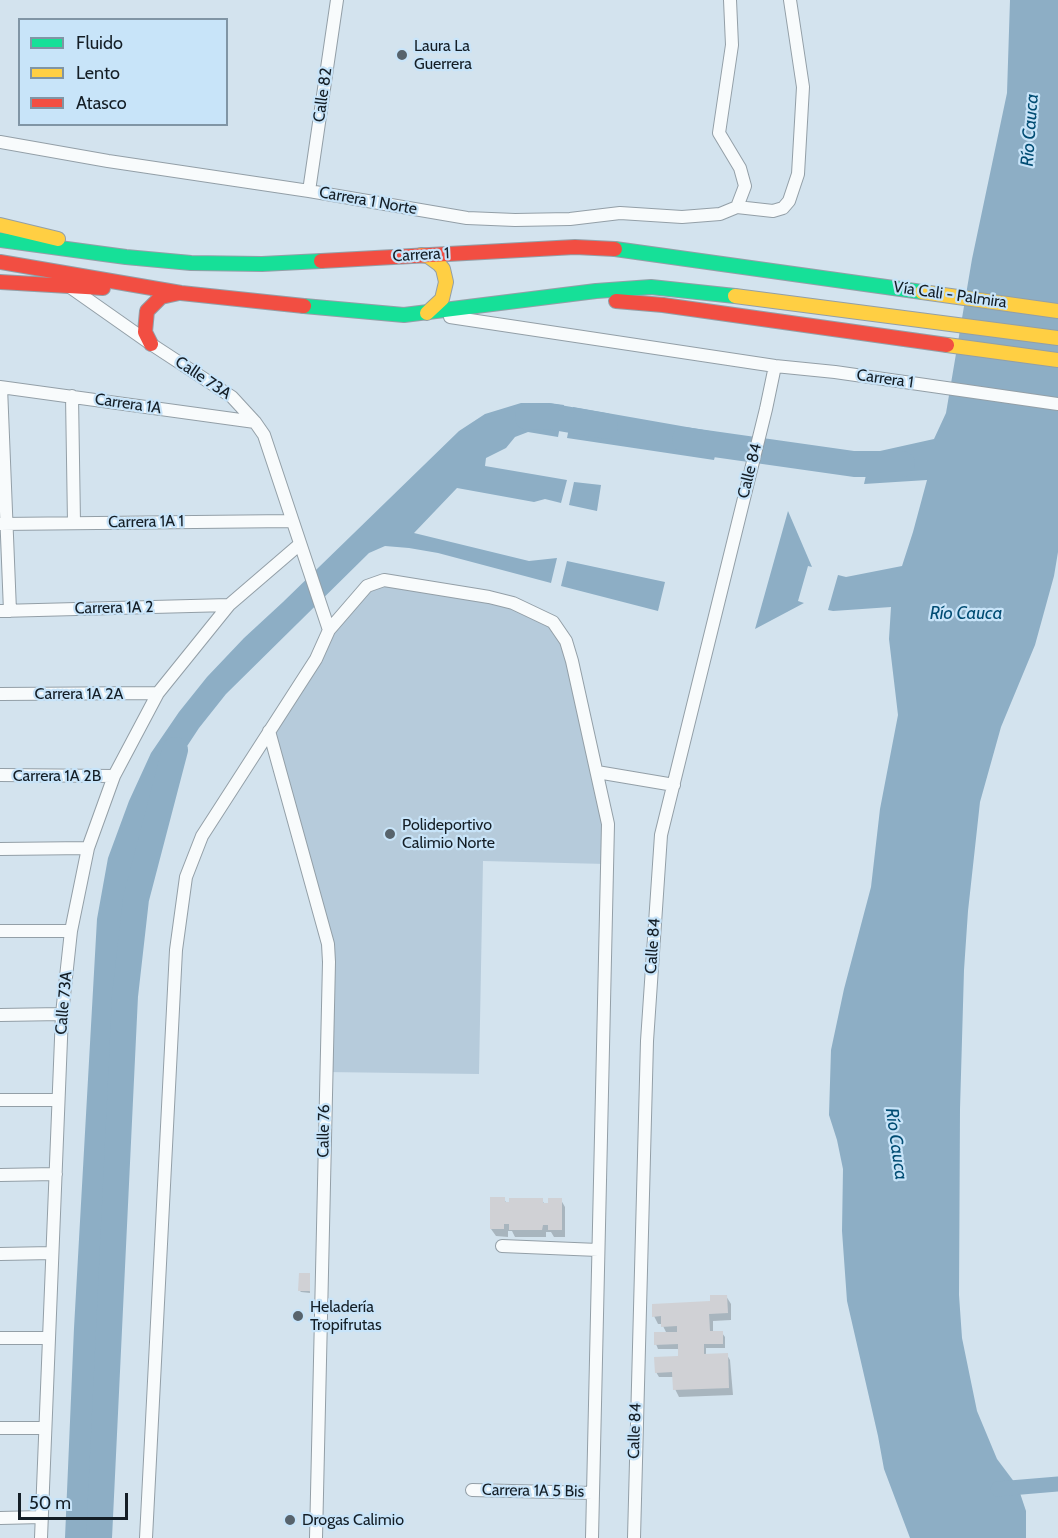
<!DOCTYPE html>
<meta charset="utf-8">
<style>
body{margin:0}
#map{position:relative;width:1058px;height:1538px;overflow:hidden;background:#d3e3ee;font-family:Cabin,sans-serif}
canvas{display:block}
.legend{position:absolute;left:18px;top:18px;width:210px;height:108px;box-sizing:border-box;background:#c8e4f9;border:2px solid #8095a5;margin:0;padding:8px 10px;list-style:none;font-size:18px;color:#141e26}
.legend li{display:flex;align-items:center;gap:12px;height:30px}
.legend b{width:30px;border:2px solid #8095a5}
.scale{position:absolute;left:18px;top:1493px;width:110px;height:27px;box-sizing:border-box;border:3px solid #141e26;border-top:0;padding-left:8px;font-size:18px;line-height:21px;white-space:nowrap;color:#141e26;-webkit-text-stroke:4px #c8e4f9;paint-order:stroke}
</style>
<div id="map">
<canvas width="1058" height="1538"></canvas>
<ul class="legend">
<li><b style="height:8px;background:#16e098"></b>Fluido</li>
<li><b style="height:8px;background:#ffcf43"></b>Lento</li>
<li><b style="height:8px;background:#f24e42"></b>Atasco</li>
</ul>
<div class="scale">50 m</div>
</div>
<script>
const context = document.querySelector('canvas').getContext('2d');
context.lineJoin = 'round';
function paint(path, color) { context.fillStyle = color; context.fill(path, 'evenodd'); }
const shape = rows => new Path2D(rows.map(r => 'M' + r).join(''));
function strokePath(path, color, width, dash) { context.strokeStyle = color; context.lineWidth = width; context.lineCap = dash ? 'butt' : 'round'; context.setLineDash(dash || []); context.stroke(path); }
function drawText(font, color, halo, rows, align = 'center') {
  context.font = font + ' Cabin,sans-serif'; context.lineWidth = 4.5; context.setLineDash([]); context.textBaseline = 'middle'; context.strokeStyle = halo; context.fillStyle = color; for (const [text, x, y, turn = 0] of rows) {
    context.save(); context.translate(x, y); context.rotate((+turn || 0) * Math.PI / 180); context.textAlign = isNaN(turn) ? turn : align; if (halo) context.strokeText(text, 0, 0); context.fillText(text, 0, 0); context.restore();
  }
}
paint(shape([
 [377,582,489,597,553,622,566,641,608,824,606,864,483,861,479,1074,325,1072,329,962,269,731,324,645]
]), '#b6cbdb');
paint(shape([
 [1010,0,1058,0,1058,552,1054,576,1035,645,1001,727,980,802,968,911,964,970,960,1109,959,1295,962,1338,977,1411,997,1459,1018,1487,1026,1511,1026,1538,910,1538,884,1469,878,1436,847,1301,842,1231,843,1169,837,1140,829,1115,831,1050,844,989,871,887,880,809,898,715,889,639,891,607,833,611,828,610,838,575,846,577,902,566,913,532,927,480,864,484,871,453,934,439,946,413,972,259,1007,93],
 [521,403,549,403,564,405,558,437,528,432,515,437,506,448,486,458,485,466,567,480,561,503,545,499,534,502,457,488,414,533,529,561,557,558,551,583,438,553,409,548,385,546,369,553,226,694,199,728,174,766,153,811,133,865,122,922,100,1329,90,1538,65,1538,74,1328,97,919,108,858,129,801,151,753,179,712,207,677,244,638,283,602,459,431,485,414],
 [573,407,721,433,714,460,567,438],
 [574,482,601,485,597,511,569,505],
 [788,511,812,567,808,566,798,601,804,603,755,629],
 [567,561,665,582,658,611,561,586]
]), '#8daec5');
paint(shape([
 [504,1199,507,1204,542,1200,545,1205,561,1200,565,1207,565,1237,554,1237,551,1232,546,1232,546,1237,515,1237,512,1231,508,1231,508,1237,496,1236,491,1229],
 [309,1275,310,1293,301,1292,300,1291],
 [726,1296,731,1304,731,1320,713,1321,713,1333,722,1333,725,1337,725,1348,706,1348,706,1355,727,1355,730,1360,733,1395,679,1397,675,1389,674,1377,659,1377,656,1372,680,1357,680,1349,658,1349,656,1344,667,1334,662,1324,658,1324,654,1316,712,1303]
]), '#0003');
strokePath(shape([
 [998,1489,1058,1484]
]), '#8daec5', 15);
strokePath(shape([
 [528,417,548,416,605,426],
 [685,440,854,464,902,464],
 [99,1538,125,996,136,899,175,750]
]), '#8daec5', 26);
paint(shape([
 [490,1197,505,1197,505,1202,509,1202,509,1198,543,1198,543,1203,548,1203,548,1198,562,1198,562,1230,548,1230,548,1225,543,1225,542,1230,509,1230,509,1224,504,1224,504,1229,490,1229],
 [299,1273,310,1273,310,1291,298,1291],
 [710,1295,727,1295,728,1313,709,1314,710,1331,723,1331,723,1344,704,1344,704,1354,728,1353,729,1388,673,1390,672,1372,655,1373,654,1357,678,1356,678,1344,654,1345,654,1332,677,1332,677,1326,661,1327,661,1316,652,1317,652,1304,710,1301]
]), '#d0d1d5');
const street = shape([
 [730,0,732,45,719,133,740,168,745,186,737,207],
 [0,142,108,161,309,191,467,218,515,220,570,219,620,213,682,217,720,214,737,207,773,211,783,208,789,201,798,174,803,87,790,0],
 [309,191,337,0],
 [70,287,151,344,232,397,255,422,264,435,329,630],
 [450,317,775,366,835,372,1058,404],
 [0,387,255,422],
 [1,387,10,611],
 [72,396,74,523],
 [0,524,292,521],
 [0,611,229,605],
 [0,694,158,693],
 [269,731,328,944,329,962,316,1538],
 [597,772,674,785],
 [0,775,114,776],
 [0,849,88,848],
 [0,931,71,931],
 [0,1015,62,1014],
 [0,1100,58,1100],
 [0,1175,56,1174],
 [502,1246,598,1250],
 [0,1254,52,1253],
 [0,1338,49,1338],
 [0,1428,45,1428],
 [472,1490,593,1493],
 [0,1518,42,1517],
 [41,1538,62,1014,71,931,88,848,114,776,158,693,229,605,300,544],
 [146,1538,176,950,186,877,202,836,316,659,329,630,367,586,384,580,489,597,513,603,553,622,566,641,572,661,608,824,592,1538],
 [634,1538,647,1041,661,835,766,409,775,366]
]);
const fast = shape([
 [0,240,126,257,191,263,262,264,321,261],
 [615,249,922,292],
 [304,306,404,315,596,291,651,287,735,296]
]);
const slow = shape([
 [0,225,58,239],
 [421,255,428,256,439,264,443,269,446,282,442,299,427,313],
 [922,292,1058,311],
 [735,296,1058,338],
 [947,345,1058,360]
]);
const jam = shape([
 [321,261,575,247,615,249],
 [0,262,181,293,304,306],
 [0,282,103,288],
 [616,301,663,305,947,345],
 [151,344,145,332,147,311,161,297,179,293]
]);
strokePath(street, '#939fa7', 14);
strokePath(fast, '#939fa7', 16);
strokePath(slow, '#939fa7', 16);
strokePath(jam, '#939fa7', 16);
strokePath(street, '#f8fbfc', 12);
strokePath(fast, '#16e098', 14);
strokePath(slow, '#ffcf43', 14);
strokePath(jam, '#f24e42', 14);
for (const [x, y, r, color] of [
 [402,55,6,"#57636c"],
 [390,834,6,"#57636c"],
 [298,1316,6,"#57636c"],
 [290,1520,6,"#57636c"]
]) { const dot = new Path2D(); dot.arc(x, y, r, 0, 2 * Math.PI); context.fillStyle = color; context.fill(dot); strokePath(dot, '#c8e4f9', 2); }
drawText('16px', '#141e26', '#c8e4f9', [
 ["Laura La",414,46],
 ["Guerrera",414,64],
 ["Polideportivo",402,825],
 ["Calimio Norte",402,843],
 ["Heladería",310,1307],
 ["Tropifrutas",310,1325],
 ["Drogas Calimio",302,1520]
], 'left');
drawText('16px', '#141e26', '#c8e4f9', [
 ["Calle 82",323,95,-82],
 ["Carrera 1 Norte",368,201,10],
 ["Carrera 1",421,255,-3],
 ["Vía Cali - Palmira",950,295,8],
 ["Calle 73A",203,378,34],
 ["Carrera 1",885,379,8],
 ["Carrera 1A",128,404,8],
 ["Calle 84",750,471,-76],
 ["Carrera 1A 1",146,522,-1],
 ["Carrera 1A 2",114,608,-1],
 ["Carrera 1A 2A",79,694],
 ["Carrera 1A 2B",57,776],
 ["Calle 84",653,946,-86],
 ["Calle 73A",64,1003,-85],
 ["Calle 76",324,1131,-89],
 ["Calle 84",635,1431,-88],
 ["Carrera 1A 5 Bis",533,1491,1]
]);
drawText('italic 18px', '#004c73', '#c8e4f9', [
 ["Río Cauca",1030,130,-86],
 ["Río Cauca",966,614],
 ["Río Cauca",896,1144,82]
]);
</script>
